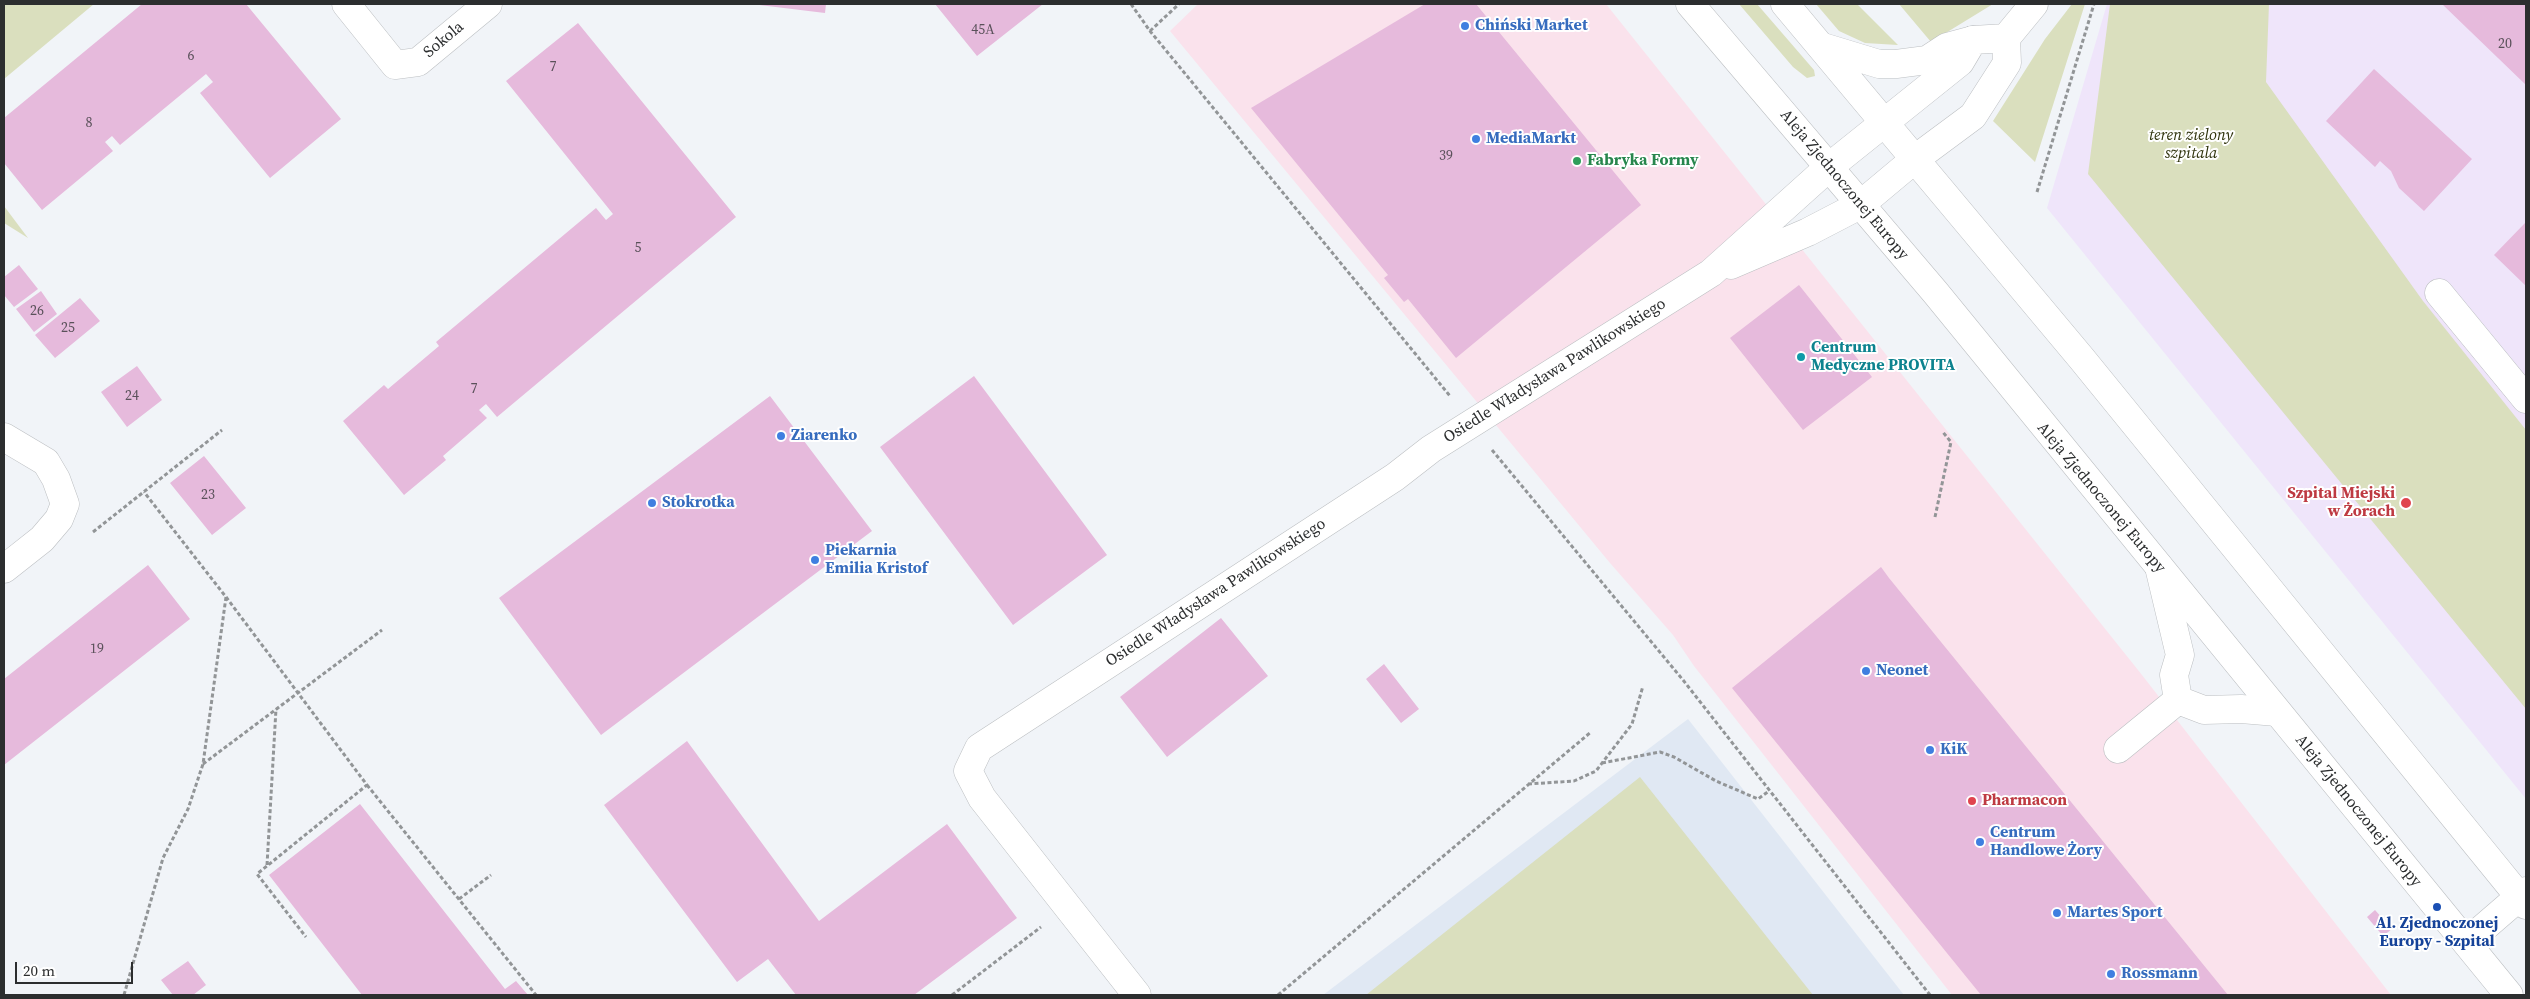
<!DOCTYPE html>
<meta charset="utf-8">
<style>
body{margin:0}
#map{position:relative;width:2530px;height:999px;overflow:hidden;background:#f1f4f8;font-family:"Source Serif 4",serif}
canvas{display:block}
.frame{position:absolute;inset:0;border:5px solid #2c2e2f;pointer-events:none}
.scale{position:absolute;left:15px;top:962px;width:118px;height:22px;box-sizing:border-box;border:2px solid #2c2e2f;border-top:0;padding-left:6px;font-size:15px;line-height:18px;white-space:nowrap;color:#2c2e2f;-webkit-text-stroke:4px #fff;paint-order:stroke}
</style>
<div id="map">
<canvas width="2530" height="999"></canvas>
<div class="frame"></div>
<div class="scale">20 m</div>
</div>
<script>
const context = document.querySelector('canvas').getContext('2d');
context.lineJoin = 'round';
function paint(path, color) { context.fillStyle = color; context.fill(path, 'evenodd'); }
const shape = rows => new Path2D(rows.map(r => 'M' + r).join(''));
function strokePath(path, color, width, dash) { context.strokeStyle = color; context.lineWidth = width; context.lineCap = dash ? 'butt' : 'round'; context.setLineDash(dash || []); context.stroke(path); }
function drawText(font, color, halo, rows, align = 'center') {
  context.font = font + ' "Source Serif 4",serif'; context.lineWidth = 4; context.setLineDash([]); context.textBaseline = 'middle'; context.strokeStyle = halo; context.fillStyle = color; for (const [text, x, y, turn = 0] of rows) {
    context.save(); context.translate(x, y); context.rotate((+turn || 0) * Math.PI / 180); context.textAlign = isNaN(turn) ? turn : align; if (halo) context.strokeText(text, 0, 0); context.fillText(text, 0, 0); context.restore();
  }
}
paint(shape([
 [1198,4,1606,4,2142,675,2391,995,1952,995,1694,666,1673,635,1610,563,1170,31]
]), '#fae2ec');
paint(shape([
 [1688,719,1904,995,1323,995]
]), '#e0e8f3');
paint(shape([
 [2107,4,2526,4,2526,799,2047,208]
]), '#efe5fa');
paint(shape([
 [4,4,94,4,4,79],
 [1739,4,1757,4,1814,70,1815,76,1807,78,1793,67],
 [1816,4,1857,4,1898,45,1865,43,1839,31],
 [1899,4,1993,4,1931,42],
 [2072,4,2085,4,2035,162,1993,121,2045,39],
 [2110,4,2269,4,2266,82,2423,301,2526,430,2526,709,2088,174],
 [4,206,28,238,4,223],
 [1640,777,1813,995,1366,995]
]), '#dadfbe');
paint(shape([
 [142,4,246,4,341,119,270,178,200,93,213,82,206,74,120,145,112,136,105,142,113,151,42,210,4,163,4,118],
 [751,4,826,4,825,13],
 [935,4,1043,4,977,56],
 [1425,4,1476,4,1641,205,1456,358,1408,299,1404,302,1384,278,1388,275,1251,108],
 [2442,4,2526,4,2526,85],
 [578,23,736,217,497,417,486,404,479,410,487,418,443,456,446,460,404,495,343,421,384,385,388,389,439,346,436,342,596,208,606,220,613,214,506,81],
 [2374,69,2472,159,2424,211,2399,188,2391,171,2380,161,2375,167,2326,121],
 [2526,222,2526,286,2494,255],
 [19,265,38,289,14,307,4,295,4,277],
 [1799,285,1872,377,1803,430,1730,338],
 [41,291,57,314,34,332,16,309],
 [80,298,100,321,55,358,35,335],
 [137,366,162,400,127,427,101,392],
 [974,376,1107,555,1013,625,880,447],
 [770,396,872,531,601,735,499,598],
 [204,456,246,508,212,535,170,483],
 [148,565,190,619,4,765,4,679],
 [1881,567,1889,578,2228,995,1981,995,1732,688],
 [1221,618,1268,676,1167,757,1120,697],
 [1384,664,1419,709,1401,723,1366,679],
 [687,741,819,921,947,824,1017,918,914,995,796,995,768,959,737,982,604,805],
 [360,804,505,989,516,981,528,995,362,995,269,875],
 [2375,910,2392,929,2383,936,2367,917],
 [188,961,206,985,193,995,173,995,161,980]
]), '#e6badc');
const minor = shape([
 [346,4,395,65,418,62,488,4],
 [1731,265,1808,232,1860,205,1915,159,1973,116,2007,63,2006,38,2034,4],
 [2439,293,2526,399],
 [4,437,46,462,56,479,65,504,59,519,42,539,4,569],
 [2159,567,2180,655,2174,675,2178,700],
 [2178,700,2204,710,2241,709,2277,712],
 [2118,749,2178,700],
 [2467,942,2526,891],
 [1137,995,982,798,968,771,979,748,1395,477,1431,449,1711,273,1829,167,1960,62,1973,40,2006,38]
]);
const major = shape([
 [1690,4,1935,292,2509,995],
 [1785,4,2082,359,2526,905],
 [1823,47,1879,64,1896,64,1927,60,1947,47,1973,40]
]);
strokePath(minor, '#bcbfc2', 29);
strokePath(major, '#bcbfc2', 29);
strokePath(shape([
 [1131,4,1150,31,1450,396],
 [1150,31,1179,4],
 [2037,192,2094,4],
 [1492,450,1683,680,1930,995],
 [1935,517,1951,442,1942,431],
 [93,532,222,430],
 [226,597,367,785,257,874,306,937],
 [1602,763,1660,752,1674,757,1716,781,1758,799,1769,791],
 [203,764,382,630],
 [1528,784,1574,781,1596,771,1632,724,1643,686],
 [367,785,536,995],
 [267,865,276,709],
 [459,899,491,875],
 [124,995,163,858,188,809,203,764,226,597,144,492],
 [952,995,1041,927],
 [1278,995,1591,732]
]), '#929597', 3, [4, 2.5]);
strokePath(minor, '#fff', 28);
strokePath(major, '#fff', 28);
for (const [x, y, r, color] of [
 [1465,26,5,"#3f7fe0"],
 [1476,139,5,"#3f7fe0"],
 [1577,161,5,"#2e9e5b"],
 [1801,357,5,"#0f9aa8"],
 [781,436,5,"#3f7fe0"],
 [652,503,5,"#3f7fe0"],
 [2406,503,6,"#e0444e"],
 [815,560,5,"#3f7fe0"],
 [1866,671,5,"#3f7fe0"],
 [1930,750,5,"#3f7fe0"],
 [1972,801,5,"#e0444e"],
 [1980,842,5,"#3f7fe0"],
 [2437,907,5,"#1a4fb4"],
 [2057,913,5,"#3f7fe0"],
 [2111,974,5,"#3f7fe0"]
]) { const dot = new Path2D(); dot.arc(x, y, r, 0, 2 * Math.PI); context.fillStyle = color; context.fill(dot); strokePath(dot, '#fff', 2); }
drawText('14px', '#5a515a', null, [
 ["45A",983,30],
 ["20",2505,44],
 ["6",191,56],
 ["7",553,67],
 ["8",89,123],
 ["39",1446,156],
 ["5",638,248],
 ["26",37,311],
 ["25",68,328],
 ["7",474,389],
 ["24",132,396],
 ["23",208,495],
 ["19",97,649]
]);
drawText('bold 16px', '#366cbe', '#fff', [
 ["Chiński Market",1475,26],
 ["MediaMarkt",1486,139],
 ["Ziarenko",791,436],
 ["Stokrotka",662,503],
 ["Piekarnia",825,551],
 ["Emilia Kristof",825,569],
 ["Neonet",1876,671],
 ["KiK",1940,750],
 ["Centrum",1990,833],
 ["Handlowe Żory",1990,851],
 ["Martes Sport",2067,913],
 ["Rossmann",2121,974]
], 'left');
drawText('16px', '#2c2e2f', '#fff', [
 ["Sokola",444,40,-40],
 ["Aleja Zjednoczonej Europy",1844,185,50],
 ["Osiedle Władysława Pawlikowskiego",1555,371,-32],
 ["Aleja Zjednoczonej Europy",2101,498,50],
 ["Osiedle Władysława Pawlikowskiego",1216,593,-33],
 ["Aleja Zjednoczonej Europy",2358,811,51]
]);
drawText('italic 16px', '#2f330c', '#fff', [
 ["teren zielony",2191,136],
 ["szpitala",2191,154]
]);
drawText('bold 16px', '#27864d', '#fff', [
 ["Fabryka Formy",1587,161]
], 'left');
drawText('bold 16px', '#0d838f', '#fff', [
 ["Centrum",1811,348],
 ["Medyczne PROVITA",1811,366]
], 'left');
drawText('bold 16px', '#be3a42', '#fff', [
 ["Szpital Miejski",2395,494],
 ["w Żorach",2395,512],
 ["Pharmacon",1982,801,"left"]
], 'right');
drawText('bold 16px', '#164399', '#fff', [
 ["Al. Zjednoczonej",2437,924],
 ["Europy - Szpital",2437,942]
]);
</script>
